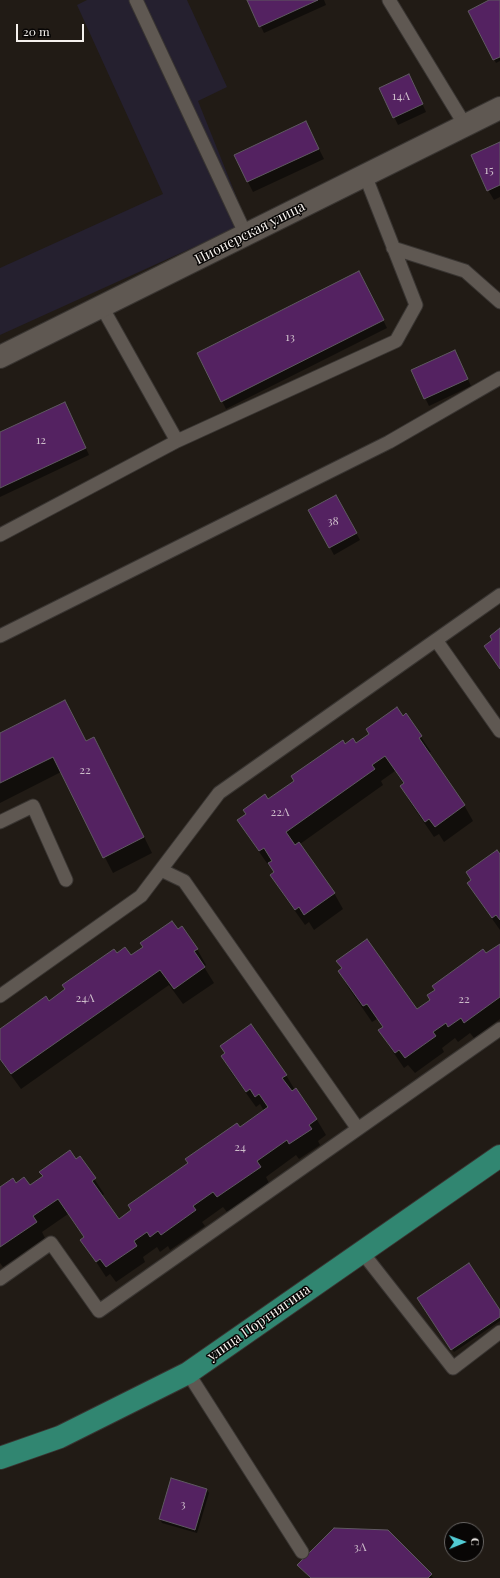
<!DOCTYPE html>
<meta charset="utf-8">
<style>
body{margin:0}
#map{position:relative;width:500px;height:1578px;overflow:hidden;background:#211b15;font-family:"Playfair Display",serif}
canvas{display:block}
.north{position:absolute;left:444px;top:1522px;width:40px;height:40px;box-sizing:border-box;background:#080605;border:1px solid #676462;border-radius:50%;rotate:89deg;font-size:11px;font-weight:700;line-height:16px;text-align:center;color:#f5f1ed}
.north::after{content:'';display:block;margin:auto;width:14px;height:18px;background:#52ccd5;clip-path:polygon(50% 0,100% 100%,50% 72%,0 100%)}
.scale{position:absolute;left:16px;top:24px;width:68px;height:18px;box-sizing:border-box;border:2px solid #f5f1ed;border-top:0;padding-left:5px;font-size:12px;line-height:14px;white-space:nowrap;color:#f5f1ed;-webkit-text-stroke:3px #080605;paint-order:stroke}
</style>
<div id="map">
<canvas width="500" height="1578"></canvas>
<div class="north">С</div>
<div class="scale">20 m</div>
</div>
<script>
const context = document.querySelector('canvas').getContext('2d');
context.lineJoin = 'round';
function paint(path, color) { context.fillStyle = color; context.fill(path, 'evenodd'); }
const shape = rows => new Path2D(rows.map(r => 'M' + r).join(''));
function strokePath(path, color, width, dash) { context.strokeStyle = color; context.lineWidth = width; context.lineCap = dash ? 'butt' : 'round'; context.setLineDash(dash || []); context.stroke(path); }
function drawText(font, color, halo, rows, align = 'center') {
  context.font = font + ' "Playfair Display",serif'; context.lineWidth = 3; context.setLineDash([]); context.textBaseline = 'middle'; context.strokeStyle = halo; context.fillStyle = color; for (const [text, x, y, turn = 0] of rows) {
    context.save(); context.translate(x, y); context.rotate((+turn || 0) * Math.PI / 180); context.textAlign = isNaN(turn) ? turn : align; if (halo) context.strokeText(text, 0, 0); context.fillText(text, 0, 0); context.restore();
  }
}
paint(shape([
 [87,0,187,0,227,87,198,101,247,223,0,335,0,268,163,194,77,5]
]), '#25202f');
paint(shape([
 [248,0,324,0,326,5,264,33],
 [492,0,500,0,500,61,496,63,470,11],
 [413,83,426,112,398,125,381,89],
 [306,123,324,159,253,192,235,156],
 [500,143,500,197,494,200,488,190],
 [363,279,387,328,226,409,198,353],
 [458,358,471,386,429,406,412,371],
 [69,410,89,455,0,497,0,433],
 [336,496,360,540,334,555,310,510],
 [65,701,87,742,94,739,103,754,152,853,113,873,61,772,0,803,0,734],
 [406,715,431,752,428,753,464,805,473,821,444,842,439,834,434,837,410,802,401,787,404,785,395,771,381,781,383,785,300,844,334,893,343,909,314,930,309,922,305,925,280,890,271,875,275,873,270,865,269,866,248,836,239,820,345,745,356,744],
 [500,856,500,930,478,899,469,883],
 [500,945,500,1019,474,1038,470,1033,458,1042,455,1038,442,1048,444,1052,415,1073,408,1065,404,1068,389,1046,380,1030,383,1028,377,1019,372,1022,348,987,339,971,342,969,338,961,417,1011],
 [197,949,206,965,204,967,214,983,183,1004,169,985,21,1089,0,1060,0,1030,49,1002,117,954,130,957],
 [222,1057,286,1075,295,1090,317,1120,326,1135,318,1141,320,1145,299,1159,296,1155,266,1177,269,1183,227,1212,223,1207,202,1222,205,1226,170,1250,168,1246,160,1252,157,1247,143,1257,145,1262,116,1282,110,1274,106,1277,82,1240,85,1238,68,1214,42,1232,45,1238,3,1267,0,1263,0,1189,15,1184,30,1186,80,1157,104,1194,102,1196,118,1220,264,1111,260,1104,256,1107,231,1072],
 [420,1302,500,1312,500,1321,454,1352],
 [207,1490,209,1493,197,1533,162,1523,160,1519],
 [298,1565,431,1575,433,1578,310,1578]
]), '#0007');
const building = shape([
 [247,0,318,0,259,27,247,0],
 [489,0,500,0,500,57,493,60,468,11,489,0],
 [409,74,423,104,393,118,379,88,409,74],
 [306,121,319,149,247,182,234,155,306,121],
 [500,142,500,185,487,191,471,155,500,142],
 [359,271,384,320,221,402,197,353,359,271],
 [455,350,468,379,424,399,411,370,455,350],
 [65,402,86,448,0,488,0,432,65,402],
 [336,495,357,533,329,548,308,510,336,495],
 [500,628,500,669,484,646,492,640,490,636,500,628],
 [65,700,86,741,94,737,144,837,103,858,53,757,0,783,0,733,65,700],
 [397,707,403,716,406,713,422,736,419,738,465,805,435,827,429,819,425,822,400,786,404,783,385,756,372,765,375,769,286,832,295,845,299,842,335,893,304,915,299,907,295,910,270,875,274,872,268,863,272,861,264,848,259,851,237,820,246,814,243,810,265,794,268,799,294,781,291,776,343,740,345,744,353,738,356,743,369,734,366,729,397,707],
 [497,850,500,854,500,920,496,915,492,918,467,883,471,880,466,872,497,850],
 [172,921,178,929,182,926,198,949,194,951,205,967,174,989,160,970,11,1074,0,1059,0,1029,46,996,49,1001,65,989,62,985,114,949,117,953,125,947,131,955,143,947,140,943,172,921],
 [367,939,417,1009,430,1000,427,995,435,990,432,986,483,949,486,953,500,944,500,997,464,1023,461,1018,448,1027,446,1023,433,1032,436,1036,405,1058,399,1050,395,1053,378,1030,383,1027,367,1004,363,1006,338,971,342,968,336,961,367,939],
 [251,1024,287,1075,282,1078,292,1091,296,1088,317,1119,309,1125,312,1129,289,1144,287,1140,257,1161,261,1167,217,1197,213,1192,193,1206,196,1210,161,1235,158,1231,150,1237,147,1232,134,1241,137,1246,106,1267,100,1259,96,1262,80,1240,84,1237,58,1199,33,1216,37,1222,0,1247,0,1187,13,1178,16,1183,24,1177,30,1185,43,1176,39,1172,70,1150,76,1159,80,1156,96,1178,92,1181,119,1219,131,1210,128,1205,188,1163,185,1159,237,1123,240,1127,268,1107,259,1094,255,1097,250,1089,246,1092,221,1056,225,1053,220,1046,251,1024],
 [469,1263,500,1310,500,1317,451,1350,417,1298,469,1263],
 [171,1478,207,1489,195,1530,159,1519,171,1478],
 [334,1528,388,1530,432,1574,428,1578,311,1578,297,1565,334,1528]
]);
paint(building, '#542261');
strokePath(building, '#5f5961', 1);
const service = shape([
 [136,0,246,235],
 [389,0,465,125],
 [393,248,465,271,500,302],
 [102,307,177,441],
 [0,535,177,441,396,341,416,305,365,175],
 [500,595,436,640,500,731],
 [0,636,389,442,500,378],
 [0,822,33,806,66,880],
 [161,870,184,881,358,1129],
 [0,996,141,896,219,793,436,640],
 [362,1252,453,1368,500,1332],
 [0,1279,51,1243,99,1311,500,1029],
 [188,1373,302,1552]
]);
const tertiary = shape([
 [0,357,500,108]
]);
const primary = shape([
 [0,1458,60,1437,188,1373,500,1156]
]);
strokePath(service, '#393532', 15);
strokePath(tertiary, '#393532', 24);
strokePath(primary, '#393532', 24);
strokePath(service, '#5f5852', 13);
strokePath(tertiary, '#5f5852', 22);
strokePath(primary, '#318671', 22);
drawText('12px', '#cdbdca', null, [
 ["14А",401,96],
 ["15",489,170],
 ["13",290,337],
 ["12",41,440],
 ["38",333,521],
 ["22",85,770],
 ["22А",280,812],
 ["24А",85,998],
 ["22",464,999],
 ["24",240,1147],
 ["3",183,1504],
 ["3А",360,1547]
]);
drawText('14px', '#f5f1ed', '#080605', [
 ["Пионерская улица",250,233,-27],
 ["улица Портнягина",259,1323,-35]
]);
</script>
